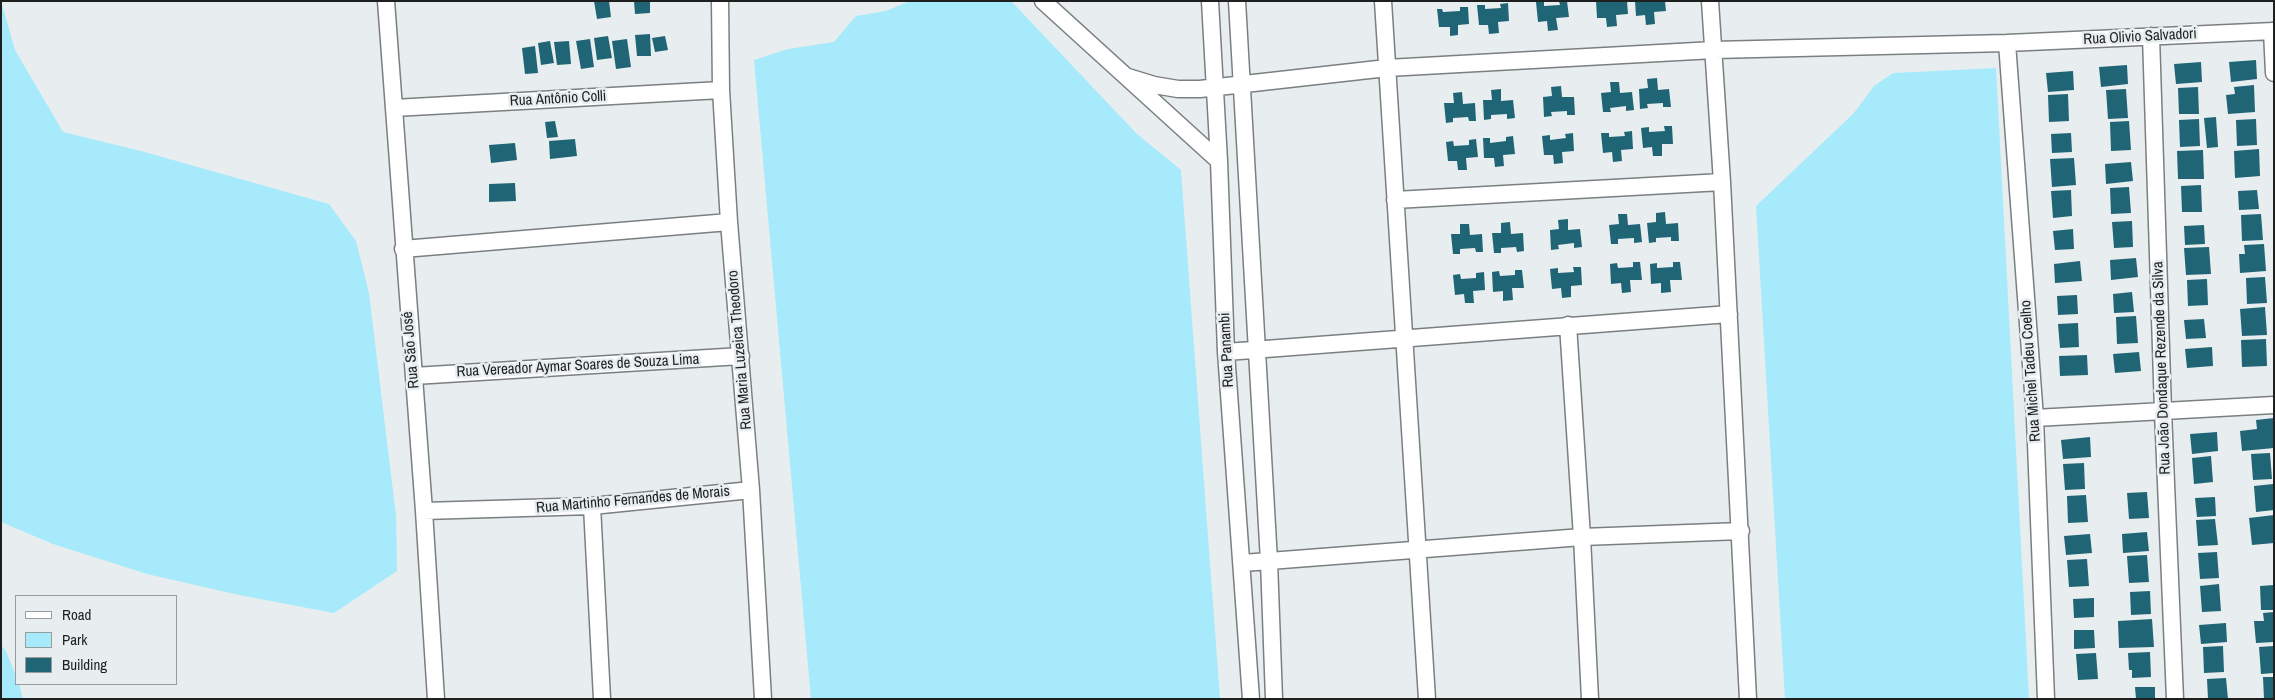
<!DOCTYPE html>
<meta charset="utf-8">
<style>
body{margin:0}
#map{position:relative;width:2275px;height:700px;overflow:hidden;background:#e8eeef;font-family:"Archivo Narrow",sans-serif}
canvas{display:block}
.frame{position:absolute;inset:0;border:2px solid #1e2020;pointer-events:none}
.legend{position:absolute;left:15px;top:595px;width:162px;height:90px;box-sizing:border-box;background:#e8eeef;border:1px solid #979c9c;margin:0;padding:6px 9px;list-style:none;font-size:15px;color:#1e2020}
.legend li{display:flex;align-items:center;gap:10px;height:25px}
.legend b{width:25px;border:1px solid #979c9c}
</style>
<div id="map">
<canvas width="2275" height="700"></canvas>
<div class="frame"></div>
<ul class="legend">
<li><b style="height:6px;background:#fff"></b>Road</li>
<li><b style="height:14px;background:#a6eafb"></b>Park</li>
<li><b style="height:14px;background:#206575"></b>Building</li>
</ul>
</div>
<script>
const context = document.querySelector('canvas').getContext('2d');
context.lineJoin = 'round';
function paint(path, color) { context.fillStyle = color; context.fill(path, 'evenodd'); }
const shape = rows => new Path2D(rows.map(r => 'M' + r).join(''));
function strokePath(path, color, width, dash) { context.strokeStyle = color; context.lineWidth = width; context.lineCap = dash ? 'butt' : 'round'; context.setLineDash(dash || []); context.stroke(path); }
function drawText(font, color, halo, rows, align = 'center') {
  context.font = font + ' "Archivo Narrow",sans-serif'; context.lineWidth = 5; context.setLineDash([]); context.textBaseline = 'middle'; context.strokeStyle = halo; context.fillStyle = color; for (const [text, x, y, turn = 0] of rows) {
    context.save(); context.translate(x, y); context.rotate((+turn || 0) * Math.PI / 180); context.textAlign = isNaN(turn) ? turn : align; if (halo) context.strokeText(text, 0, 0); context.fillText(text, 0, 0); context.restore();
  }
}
paint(shape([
 [1,1,15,50,63,132,141,151,329,204,356,241,369,293,396,516,397,571,334,613,239,595,147,574,53,544,1,522],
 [910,1,1012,2,1137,134,1181,170,1220,699,811,699,754,60,788,49,834,42,856,16,886,11],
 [1996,68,2029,699,1785,699,1756,206,1853,114,1874,86,1893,73],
 [1,645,6,651,16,676,16,684,19,684,23,699,1,699]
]), '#a6eafb');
paint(shape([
 [594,1,609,1,611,17,597,19],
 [634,1,650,1,650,13,635,14],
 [1544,1,1544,6,1560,5,1559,1,1567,1,1569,17,1556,18,1558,30,1548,31,1547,21,1538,22,1536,2],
 [1596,1,1627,1,1628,14,1616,15,1617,26,1607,27,1606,18,1597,18],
 [1635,1,1665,1,1666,11,1654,12,1655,24,1646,25,1645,15,1636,16],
 [1508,3,1509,21,1498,22,1499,33,1489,34,1488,25,1479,25,1477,5,1485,5,1485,9,1501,8,1500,4],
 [1460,7,1468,7,1469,24,1458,25,1458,35,1450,36,1450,27,1439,27,1437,9,1442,9,1443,12,1460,11],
 [650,34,651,56,637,56,635,35],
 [608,36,612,58,597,60,594,38],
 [665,36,668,50,655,52,652,38],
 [590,39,594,67,581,69,576,41],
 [627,39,631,67,616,69,612,41],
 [550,41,554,63,541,65,538,43],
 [569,41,571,64,557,65,554,42],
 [535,46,538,73,525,74,522,48],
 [2256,60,2257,79,2231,82,2229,62],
 [2201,62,2202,82,2176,84,2174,64],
 [2127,65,2128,84,2101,87,2099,67],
 [2073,71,2074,90,2048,92,2046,73],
 [1657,78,1658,90,1669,89,1671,107,1663,107,1663,103,1647,104,1648,108,1640,109,1639,89,1648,88,1647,79],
 [1610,82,1619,82,1620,93,1632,92,1634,110,1626,111,1626,106,1610,108,1611,112,1603,112,1601,93,1611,92],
 [2254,85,2255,112,2228,114,2226,95,2235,94,2234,87],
 [1561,86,1562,97,1574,97,1575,115,1567,115,1567,111,1551,112,1552,116,1544,117,1543,97,1552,96,1551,87],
 [2198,87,2199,114,2179,114,2178,88],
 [1501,89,1501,101,1513,100,1515,118,1507,119,1507,114,1491,115,1491,119,1484,120,1483,100,1492,100,1491,90],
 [2126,89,2128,118,2108,119,2106,90],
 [1462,92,1463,104,1475,103,1476,121,1469,121,1468,117,1453,118,1453,122,1446,123,1444,103,1454,103,1453,93],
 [2068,94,2069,121,2049,122,2048,95],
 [2216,117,2218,147,2207,148,2204,118],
 [2199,119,2200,146,2180,147,2179,120],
 [2256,119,2257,145,2237,146,2236,120],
 [555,121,558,137,547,138,545,122],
 [2129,121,2131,150,2111,151,2110,122],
 [1664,126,1672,126,1673,144,1662,144,1662,156,1653,156,1652,147,1643,148,1641,128,1649,127,1649,132,1665,131],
 [1632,131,1633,149,1621,150,1622,161,1613,162,1612,152,1603,153,1601,133,1609,133,1609,137,1625,136,1624,132],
 [1573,133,1574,151,1562,152,1563,163,1554,164,1553,155,1544,155,1542,136,1550,135,1550,140,1566,138,1565,134],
 [2071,133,2072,152,2052,153,2051,134],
 [1513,136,1515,154,1503,155,1504,166,1495,167,1494,158,1484,158,1483,138,1490,138,1490,143,1506,141,1506,137],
 [575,139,577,156,550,159,549,141],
 [1476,139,1478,157,1466,158,1467,170,1458,170,1457,161,1448,161,1446,142,1453,141,1454,146,1469,145,1469,140],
 [515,143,517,160,491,163,489,145],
 [2259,149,2260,176,2235,178,2234,151],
 [2203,150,2204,179,2178,179,2177,151],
 [2074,158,2076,185,2052,187,2050,159],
 [2131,162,2133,181,2106,184,2105,164],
 [515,183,516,201,489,202,489,184],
 [2201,185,2202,212,2182,212,2181,186],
 [2129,187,2131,213,2111,214,2110,188],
 [2071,190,2072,216,2053,218,2051,191],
 [2257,190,2259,209,2239,210,2238,191],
 [1665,212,1666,224,1678,223,1679,241,1671,241,1671,237,1656,238,1656,242,1649,243,1647,223,1656,222,1656,213],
 [1618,214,1627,214,1628,225,1640,224,1642,242,1634,243,1634,238,1618,239,1618,244,1611,244,1609,225,1619,224],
 [2261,214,2263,240,2242,241,2241,215],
 [1568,219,1568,230,1580,229,1582,247,1574,248,1574,243,1558,245,1559,249,1551,250,1550,230,1559,229,1558,220],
 [2132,221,2133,247,2114,248,2112,222],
 [1510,222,1511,234,1523,233,1524,251,1517,252,1516,247,1501,248,1501,253,1494,253,1492,233,1501,233,1501,223],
 [1460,224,1469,224,1470,235,1482,234,1483,252,1476,252,1475,248,1460,249,1460,254,1453,254,1451,234,1460,234],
 [2204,225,2205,244,2185,245,2184,226],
 [2073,229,2074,249,2055,250,2053,231],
 [2264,244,2266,271,2240,273,2239,254,2245,254,2244,245],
 [2209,247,2211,274,2186,275,2184,248],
 [2136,258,2138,277,2111,280,2110,260],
 [2080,261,2082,281,2055,283,2054,264],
 [1633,262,1640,262,1642,280,1630,280,1631,292,1622,293,1621,283,1611,284,1610,264,1617,263,1618,268,1633,267],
 [1673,262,1680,262,1682,280,1670,280,1671,292,1661,293,1661,283,1651,284,1650,264,1657,263,1657,268,1673,267],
 [1573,267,1581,267,1582,285,1571,286,1571,297,1562,298,1561,288,1552,289,1550,269,1558,268,1558,273,1574,272],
 [1515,270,1522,270,1524,288,1512,288,1513,300,1503,301,1503,291,1493,292,1492,272,1499,271,1500,276,1515,275],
 [1484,272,1485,290,1473,291,1474,303,1465,303,1464,294,1455,295,1453,275,1460,274,1461,279,1476,278,1476,273],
 [2265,277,2267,303,2247,304,2246,278],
 [2207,279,2208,305,2188,306,2187,280],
 [2132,292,2134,312,2114,313,2113,294],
 [2077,295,2078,314,2058,315,2057,296],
 [2265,307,2267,335,2242,336,2240,309],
 [2136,316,2138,343,2117,344,2116,317],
 [2204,319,2206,338,2186,339,2184,320],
 [2078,323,2079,347,2060,348,2058,324],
 [2266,339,2267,366,2242,367,2241,340],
 [2212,347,2213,366,2187,368,2185,349],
 [2139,352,2141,371,2115,373,2113,354],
 [2087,355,2088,375,2060,376,2059,356],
 [2274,418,2274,448,2242,451,2240,431,2257,429,2256,420],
 [2217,432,2218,451,2192,454,2190,434],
 [2090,437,2091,457,2063,459,2061,440],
 [2270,453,2272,479,2253,480,2251,454],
 [2211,456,2213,482,2194,484,2192,458],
 [2084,463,2085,489,2065,490,2063,464],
 [2273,484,2274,510,2256,512,2254,486],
 [2147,492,2149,518,2129,519,2127,493],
 [2086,495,2088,522,2068,523,2067,496],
 [2215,497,2216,516,2197,517,2195,498],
 [2274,515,2274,543,2252,545,2249,518],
 [2215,519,2218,545,2198,546,2196,520],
 [2147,532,2149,551,2123,553,2122,534],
 [2090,534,2092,553,2066,555,2064,536],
 [2217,552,2219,578,2200,579,2198,553],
 [2147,555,2149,582,2129,583,2127,556],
 [2087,559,2089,586,2069,587,2067,560],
 [2219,584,2221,611,2202,612,2200,586],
 [2274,585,2274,610,2261,610,2260,586],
 [2150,591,2151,614,2131,615,2130,592],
 [2094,598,2094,617,2074,618,2073,599],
 [2274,612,2274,642,2256,643,2254,621,2264,621,2263,613],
 [2152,619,2154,647,2119,648,2118,621],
 [2226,623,2227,642,2201,644,2199,625],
 [2074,630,2094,630,2095,648,2074,649],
 [2223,646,2224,672,2204,673,2203,647],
 [2274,646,2274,673,2261,674,2259,647],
 [2150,652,2151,677,2132,678,2132,670,2129,670,2128,653],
 [2096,653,2098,679,2078,680,2076,654],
 [2263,677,2274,677,2274,699,2264,699],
 [2226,678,2228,699,2208,699,2207,679],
 [2135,687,2155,687,2155,699,2136,699]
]), '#206575');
const minor = shape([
 [386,1,424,511,436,699],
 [720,1,721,90,729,222,751,490,763,699],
 [1043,1,1219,161],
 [1210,1,1219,161,1226,352,1251,699],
 [1237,1,1269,561,1274,699],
 [1383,1,1427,699],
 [1710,1,1722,182,1748,699],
 [2272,31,2274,73],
 [2151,36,2163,411,2175,699],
 [2007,43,2035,418,2046,699],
 [1128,77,1154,85,1178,89,1200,89,1387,68,1714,50,2007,43,2274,31],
 [394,108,721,90],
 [1395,200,1722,182],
 [403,249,729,222],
 [1568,325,1582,537,1590,699],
 [1226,352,1729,314],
 [414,376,741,356],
 [2035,418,2274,405],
 [592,506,602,699],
 [424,511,592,506,751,490],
 [1243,563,1582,537,1741,531]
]);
strokePath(minor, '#7a7f81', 19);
strokePath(minor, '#fff', 16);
drawText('15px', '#1e2020', '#e8eeef', [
 ["Rua Olivio Salvadori",2140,37,-3],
 ["Rua Antônio Colli",558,99,-3],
 ["Rua São José",411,350,-95],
 ["Rua Maria Luzeica Theodoro",740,350,-95],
 ["Rua Panambi",1227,350,-93],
 ["Rua Vereador Aymar Soares de Souza Lima",578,366,-3],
 ["Rua João Dondaque Rezende da Silva",2162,368,-92],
 ["Rua Michel Tadeu Coelho",2031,371,-94],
 ["Rua Martinho Fernandes de Morais",633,500,-5]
]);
</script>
